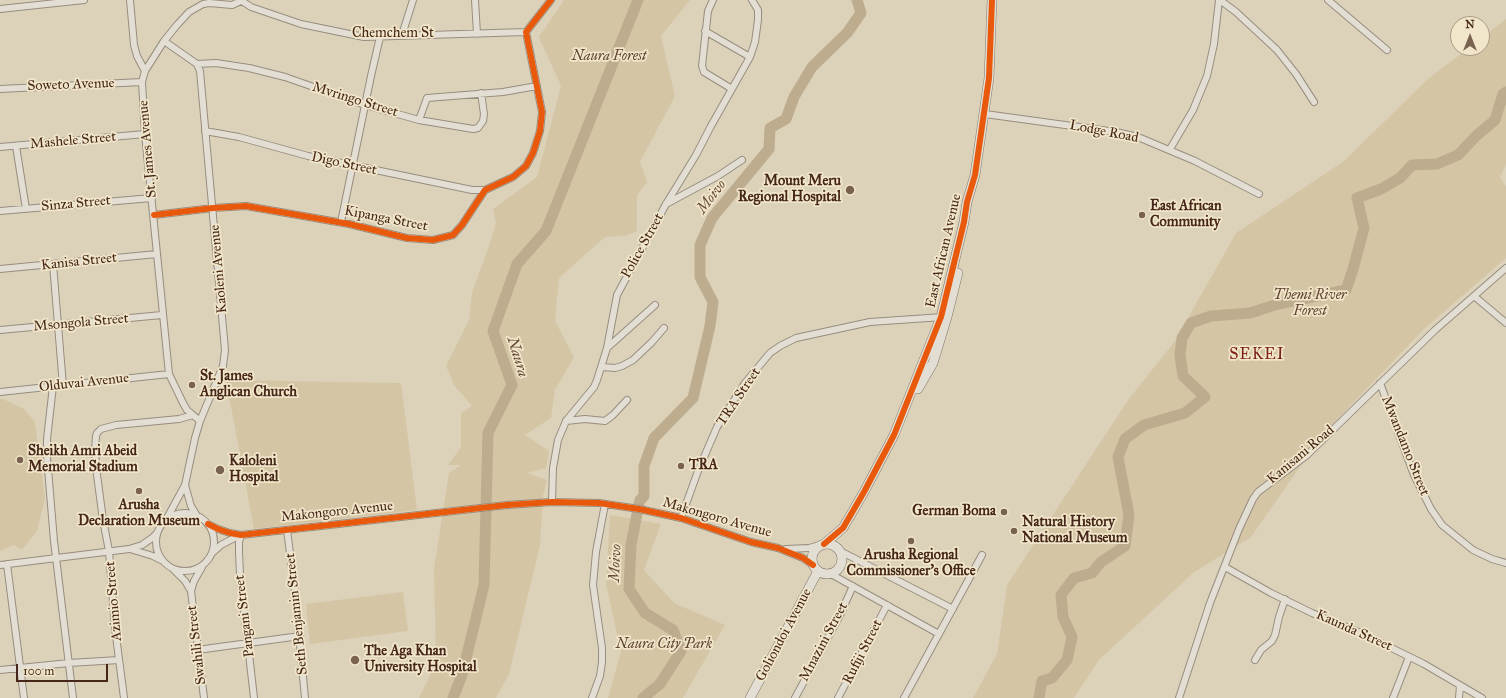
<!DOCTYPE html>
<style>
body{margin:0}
#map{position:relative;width:1506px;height:698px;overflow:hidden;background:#dcd2ba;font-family:"IM FELL Great Primer",serif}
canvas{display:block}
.north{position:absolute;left:1450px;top:16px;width:40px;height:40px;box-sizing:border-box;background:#f1e6ca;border:1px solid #ac9983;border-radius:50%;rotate:0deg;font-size:11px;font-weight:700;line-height:16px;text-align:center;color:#452619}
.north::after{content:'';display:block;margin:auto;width:14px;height:18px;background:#7a6251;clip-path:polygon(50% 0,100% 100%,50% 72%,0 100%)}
.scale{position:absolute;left:16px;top:664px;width:92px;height:18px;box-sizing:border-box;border:2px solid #452619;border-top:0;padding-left:5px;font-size:12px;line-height:14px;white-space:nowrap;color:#452619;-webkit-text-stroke:3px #f1e6ca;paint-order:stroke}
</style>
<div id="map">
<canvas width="1506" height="698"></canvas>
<div class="north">N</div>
<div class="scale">100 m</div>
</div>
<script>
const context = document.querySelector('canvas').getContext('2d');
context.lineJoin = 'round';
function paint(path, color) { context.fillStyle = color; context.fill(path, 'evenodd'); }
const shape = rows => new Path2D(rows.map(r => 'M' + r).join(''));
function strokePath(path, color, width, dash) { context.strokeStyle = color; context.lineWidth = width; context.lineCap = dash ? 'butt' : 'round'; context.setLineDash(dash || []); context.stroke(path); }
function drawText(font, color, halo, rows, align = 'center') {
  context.font = font + ' "IM FELL Great Primer",serif'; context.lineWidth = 3.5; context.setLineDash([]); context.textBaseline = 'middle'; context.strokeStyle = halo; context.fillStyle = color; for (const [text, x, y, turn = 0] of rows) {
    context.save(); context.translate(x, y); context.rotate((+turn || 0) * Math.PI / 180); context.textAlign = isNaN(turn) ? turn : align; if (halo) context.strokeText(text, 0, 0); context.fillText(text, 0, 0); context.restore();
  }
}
paint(shape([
 [564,0,690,0,661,36,675,96,640,162,647,182,637,195,637,231,625,236,605,237,559,278,555,321,574,357,555,390,551,418,525,435,549,451,546,468,527,473,547,480,543,495,540,545,509,674,496,698,419,698,436,663,434,569,449,473,461,465,448,465,461,447,461,413,472,406,454,385,446,366,469,320,472,293,491,240,496,223,493,209,537,177,561,86,539,37],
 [1506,19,1506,164,1500,177,1506,187,1506,258,1425,328,1322,435,1251,537,1193,573,1099,660,1074,698,973,698,997,654,1007,585,1128,400,1175,341,1236,233,1344,161,1429,78,1469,48,1482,48,1482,38],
 [226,380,401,383,417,510,254,529],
 [0,399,3,399,24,409,35,422,45,498,37,531,22,550,14,545,0,551],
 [610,515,661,524,644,570,674,603,725,625,683,698,608,698,621,652,606,584],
 [403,592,408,631,310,644,306,604]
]), '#d4c5a5');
strokePath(shape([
 [639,504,640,500,644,496,644,466,654,438,693,398,710,326,713,302,700,277,700,245,712,218,769,149,770,128,786,119,794,97,812,67,847,33,861,13,857,0],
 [637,514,631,545,629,589,645,613,673,630,681,651,660,684,643,698],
 [453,698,462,675,484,585,488,433,512,385,493,331,517,264,546,231,638,0],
 [1039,698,1042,681,1052,678,1067,660,1072,637,1063,617,1061,595,1074,578,1092,573,1101,562,1125,546,1129,515,1118,457,1125,439,1144,425,1185,413,1205,397,1183,376,1180,355,1182,338,1191,323,1211,316,1250,313,1278,304,1346,290,1353,269,1364,228,1357,198,1381,189,1400,178,1412,165,1437,164,1458,155,1476,136,1495,120,1503,94,1506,92]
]), '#beac8e', 11);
const street = shape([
 [130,0,134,45,137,56,145,71],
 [475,0,477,34],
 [713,0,708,11,702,66,704,72,732,89],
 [1220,0,1236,12,1277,50,1296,74,1314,102],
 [1328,0,1387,50],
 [242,1,251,7,301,24,364,37,526,32],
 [0,9,84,0],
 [705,31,750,57],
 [402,35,413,0],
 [164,41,197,64,200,71,225,350,223,366,200,421,195,438,185,485,167,518],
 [197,64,216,63,249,68,285,77,365,105,419,120,473,129,478,128,483,121,484,114,481,93],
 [0,89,142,82],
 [985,114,1116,132,1138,137,1195,161,1259,194],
 [419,120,427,98,503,92,537,86],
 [205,131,239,137,308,156,472,190,485,190],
 [16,146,26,209],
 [0,147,145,134],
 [1170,149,1193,110,1207,76,1214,44,1219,0],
 [666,204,718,176,742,160],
 [0,211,152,198],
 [154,215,213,208,246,206,349,224,407,238,433,240,453,235,462,225,485,190,513,177,526,166,533,153,540,131,542,112,526,32,551,0],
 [341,222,371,76,380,37],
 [53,264,63,386],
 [0,269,157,254],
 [1474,296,1506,323],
 [0,330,162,315],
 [607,348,655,305],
 [602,367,615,368,622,366,633,360,652,342,664,328],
 [1380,383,1414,475,1431,509,1442,525,1473,550,1492,559,1506,563],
 [53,386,47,439,47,457,54,541,73,698],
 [0,392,169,374],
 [200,421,187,410,183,403,169,374,145,134,142,82,145,71,164,41,177,25,189,12,203,4,209,3,232,5,243,0],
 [566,421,585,419,605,421,613,415,627,400],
 [185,485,191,506,197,516],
 [552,502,553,468,558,440,566,421,594,387,597,380,607,348,617,295,666,204,696,155,711,126,750,57,755,42,758,20,758,10,752,0],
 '156 542a29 29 0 1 1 58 0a29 29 0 1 1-58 0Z',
 [681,518,698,471,717,427,745,383,770,353,780,346,796,338,870,322,943,317],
 [208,524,218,529,230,533,241,535,507,505,552,502,599,503,639,509,681,518,751,542,778,548,803,558,813,565],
 [287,530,295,592,305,698],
 [241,535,239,542,239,552,240,574,254,698],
 [130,549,153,556,161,560],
 [786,549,809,548,820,545],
 [840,551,953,609],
 [212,553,221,545,240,535],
 [7,564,24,698],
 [0,565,129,549,142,545,152,538,157,533],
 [202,567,194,581,191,591,204,698],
 [1225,567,1271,593,1312,613,1363,634,1424,664,1482,698],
 [173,569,185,581,191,591],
 [829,573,939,634],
 [197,650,300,636],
 [1255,660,1261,650,1272,641,1275,635,1279,617,1285,599],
 [0,670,69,663,119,660],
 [124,698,115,628,109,551,103,520,97,475,95,451,96,436,97,433,101,429,116,425,179,419,193,415],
 [592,698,600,676,602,662,602,648,593,585,596,552,605,504],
 [795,698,839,617,853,586],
 [838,698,887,605],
 [904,698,982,555],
 [1179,698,1210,603,1239,529,1253,499,1258,492,1307,455,1435,330,1506,268],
 [1393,698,1409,657],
 [1459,698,1460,686]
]);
const secondary = shape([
 [918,389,933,363,947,317,958,273],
 [824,544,843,528,864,492,894,435,941,317,964,222,967,202,975,175,989,78,992,0],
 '812 559a15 15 0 1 1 30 0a15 15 0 1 1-30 0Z',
 [750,698,818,571]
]);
strokePath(street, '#978d7f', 8);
strokePath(secondary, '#817769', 10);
strokePath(street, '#e3ded3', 6);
strokePath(secondary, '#e3ded3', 9);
strokePath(shape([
 [154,215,213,208,246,206,349,224,407,238,433,240,453,235,462,225,485,190,513,177,526,166,533,153,540,131,542,112,526,32,551,0],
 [208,524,218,529,230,533,241,535,507,505,552,502,599,503,639,509,681,518,751,542,778,548,803,558,813,565],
 [824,544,843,528,864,492,894,435,941,317,964,222,967,202,975,175,989,78,992,0]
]), '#e8590c', 6);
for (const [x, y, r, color] of [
 [850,190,5,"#7a6251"],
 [1142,215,4,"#7a6251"],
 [192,385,4,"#7a6251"],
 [20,460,4,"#7a6251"],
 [681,466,4,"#7a6251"],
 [220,470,5,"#7a6251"],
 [139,491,4,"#7a6251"],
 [1004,512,4,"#7a6251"],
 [1014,531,4,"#7a6251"],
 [911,541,4,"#7a6251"],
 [355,660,5,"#7a6251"]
]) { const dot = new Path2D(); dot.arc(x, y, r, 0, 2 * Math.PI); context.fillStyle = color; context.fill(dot); strokePath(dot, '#f1e6ca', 1.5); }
drawText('14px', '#452619', '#f1e6ca', [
 ["Chemchem St",393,34],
 ["Soweto Avenue",71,85,-2],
 ["Mvringo Street",355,100,17],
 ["Lodge Road",1104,132,11],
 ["Mashele Street",73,141,-5],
 ["St. James Avenue",148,149,-95],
 ["Digo Street",344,164,12],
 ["Sinza Street",76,204,-5],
 ["Kipanga Street",386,219,11],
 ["Police Street",643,246,-61],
 ["East African Avenue",944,251,-77],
 ["Kanisa Street",79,262,-6],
 ["Kaoleni Avenue",219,269,-95],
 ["Msongola Street",81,323,-5],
 ["Olduvai Avenue",84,383,-6],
 ["TRA Street",739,397,-56],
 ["Mwandamo Street",1405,446,68],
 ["Kanisani Road",1301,455,-40],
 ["Makongoro Avenue",337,512,-6],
 ["Makongoro Avenue",717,518,16],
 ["Azimio Street",114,601,-95],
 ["Seth Benjamin Street",297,614,-96],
 ["Pangani Street",245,616,-97],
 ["Kaunda Street",1354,631,24],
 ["Goliondoi Avenue",784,635,-62],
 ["Mnazini Street",824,642,-62],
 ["Swahili Street",197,645,-97],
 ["Rufiji Street",863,652,-63]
]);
drawText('italic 14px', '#604432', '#f1e6ca', [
 ["Naura Forest",609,57],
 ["Themi River",1310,296],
 ["Forest",1310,312],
 ["Naura City Park",664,645]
]);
drawText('bold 14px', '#452619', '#f1e6ca', [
 ["Mount Meru",841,182,"right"],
 ["Regional Hospital",841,198,"right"],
 ["East African",1150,207],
 ["Community",1150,223],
 ["St. James",200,377],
 ["Anglican Church",200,393],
 ["Sheikh Amri Abeid",28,452],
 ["Memorial Stadium",28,468],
 ["Kaloleni",229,462],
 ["Hospital",229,478],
 ["TRA",689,466],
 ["Arusha",139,506,"center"],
 ["Declaration Museum",139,522,"center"],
 ["German Boma",996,512,"right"],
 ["Natural History",1022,523],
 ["National Museum",1022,539],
 ["Arusha Regional",911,556,"center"],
 ["Commissioner's Office",911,572,"center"],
 ["The Aga Khan",364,652],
 ["University Hospital",364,668]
], 'left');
drawText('italic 15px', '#654936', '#f1e6ca', [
 ["Moivo",712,197,-53],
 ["Naura",517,357,73],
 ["Moivo",616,563,-87]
]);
context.letterSpacing = '1px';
drawText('16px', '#7a1f14', '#f1e6ca', [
 ["SEKEI",1257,355]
]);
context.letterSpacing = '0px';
</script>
